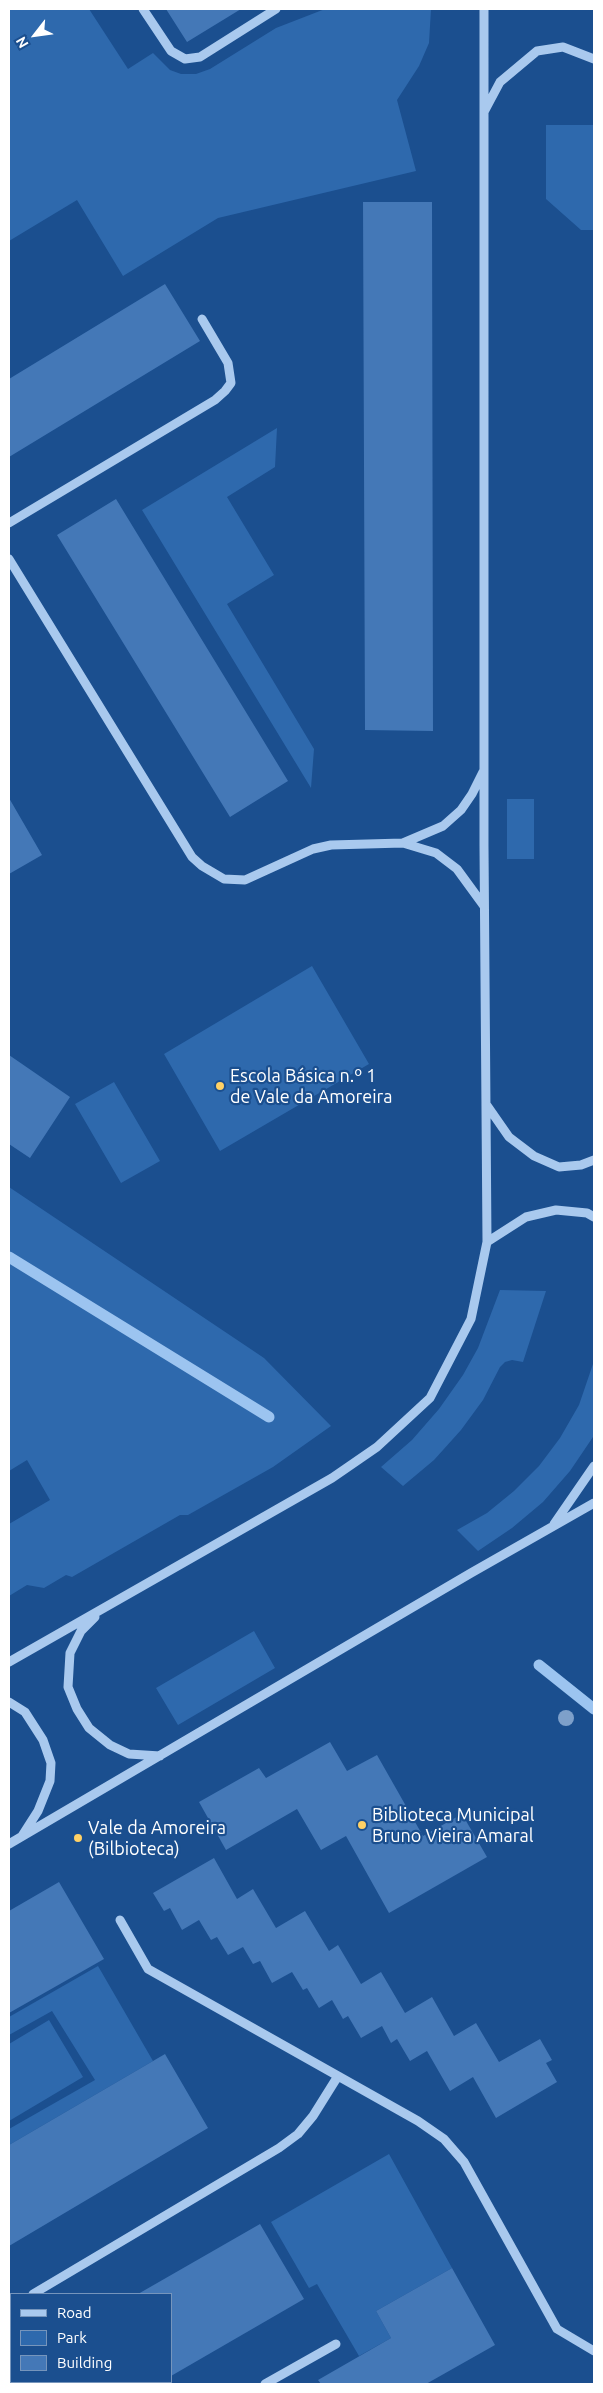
<!DOCTYPE html>
<meta charset="utf-8">
<style>
body{margin:0}
#map{position:relative;width:603px;height:2393px;overflow:hidden;background:#1b4f8f;font-family:Ubuntu,sans-serif}
canvas{display:block}
.frame{position:absolute;inset:0;border:10px solid #fff;pointer-events:none}
.legend{position:absolute;left:10px;top:2293px;width:162px;height:90px;box-sizing:border-box;background:#1b4f8f;border:1px solid #7695bc;margin:0;padding:6px 9px;list-style:none;font-size:15px;color:#fff}
.legend li{display:flex;align-items:center;gap:10px;height:25px}
.legend b{width:25px;border:1px solid #7695bc}
.north{position:absolute;left:10px;top:10px;width:50px;height:50px;-webkit-text-stroke:4px #1b4f8f;paint-order:stroke;rotate:240deg;font-size:14px;font-weight:700;line-height:20px;text-align:center;color:#fff}
.north::after{content:'';display:block;margin:auto;width:18px;height:22px;background:#fff;clip-path:polygon(50% 0,100% 100%,50% 72%,0 100%)}
</style>
<div id="map">
<canvas width="603" height="2393"></canvas>
<div class="frame"></div>
<ul class="legend">
<li><b style="height:6px;background:#a9c9ee"></b>Road</li>
<li><b style="height:14px;background:#2e69ad"></b>Park</li>
<li><b style="height:14px;background:#4478b7"></b>Building</li>
</ul>
<div class="north">N</div>
</div>
<script>
const context = document.querySelector('canvas').getContext('2d');
context.lineJoin = 'round';
function paint(path, color) { context.fillStyle = color; context.fill(path, 'evenodd'); }
const shape = rows => new Path2D(rows.map(r => 'M' + r).join(''));
function strokePath(path, color, width, dash) { context.strokeStyle = color; context.lineWidth = width; context.lineCap = dash ? 'butt' : 'round'; context.setLineDash(dash || []); context.stroke(path); }
function drawText(font, color, halo, rows, align = 'center') {
  context.font = font + ' Ubuntu,sans-serif'; context.lineWidth = 4.5; context.setLineDash([]); context.textBaseline = 'middle'; context.strokeStyle = halo; context.fillStyle = color; for (const [text, x, y, turn = 0] of rows) {
    context.save(); context.translate(x, y); context.rotate((+turn || 0) * Math.PI / 180); context.textAlign = isNaN(turn) ? turn : align; if (halo) context.strokeText(text, 0, 0); context.fillText(text, 0, 0); context.restore();
  }
}
paint(shape([
 [9,9,89,9,128,69,153,53,170,70,181,74,196,74,210,69,276,28,325,9,431,9,429,43,419,66,397,100,416,171,218,218,123,276,77,200,9,241],
 [546,125,594,125,594,230,581,230,546,199],
 [277,428,275,467,227,497,274,575,227,604,314,749,311,788,142,510],
 [507,799,534,799,534,859,507,859],
 [312,966,369,1064,220,1151,164,1054],
 [114,1082,160,1161,121,1183,75,1104],
 [9,1187,264,1358,331,1426,273,1467,188,1515,180,1515,72,1577,66,1575,44,1588,27,1585,9,1596,9,1524,50,1500,27,1460,9,1471],
 [500,1290,546,1291,523,1362,512,1360,505,1362,500,1367,483,1400,461,1430,434,1460,403,1486,381,1467,412,1440,439,1409,463,1375,478,1348],
 [594,1361,593,1437,570,1471,543,1502,512,1528,478,1551,457,1530,487,1513,514,1491,539,1466,560,1438,579,1405],
 [254,1631,275,1668,178,1725,156,1688],
 [98,1966,153,2061,9,2145,9,2129,95,2080,52,2011,9,2035,9,2017],
 [49,2020,83,2077,9,2121,9,2044],
 [389,2154,452,2268,376,2311,391,2338,359,2356,317,2284,309,2288,271,2222]
]), '#2e69ad');
strokePath(shape([
 [9,1257,269,1417],
 [539,1665,594,1709]
]), '#9cc4f0', 11);
paint(shape([
 [166,9,241,9,187,42],
 [363,202,432,202,433,731,365,730],
 [165,284,200,341,9,457,9,379],
 [116,499,288,781,230,817,57,535],
 [9,798,42,855,9,874],
 [9,1055,70,1097,30,1158,9,1144],
 [330,1742,347,1771,377,1755,423,1836,462,1814,487,1857,389,1913,346,1836,321,1850,297,1809,226,1850,199,1802,259,1768,266,1778],
 [214,1858,237,1899,253,1889,276,1928,305,1911,329,1951,338,1945,361,1984,381,1972,405,2013,432,1997,454,2036,476,2023,499,2062,540,2039,552,2060,546,2063,557,2082,496,2118,473,2077,450,2091,427,2051,410,2061,397,2039,391,2043,382,2026,361,2038,348,2016,343,2019,332,2000,319,2008,307,1988,303,1990,292,1972,272,1983,260,1961,253,1964,243,1947,228,1955,217,1937,211,1940,199,1920,182,1930,170,1908,164,1911,153,1893],
 [59,1882,104,1959,9,2013,9,1911],
 [165,2054,208,2128,9,2246,9,2145],
 [260,2224,304,2299,171,2376,171,2294,138,2294],
 [452,2268,495,2345,426,2384,321,2384,318,2380,391,2338,376,2311],
 [55,2382,161,2382,156,2384,57,2384]
]), '#4478b7');
strokePath(shape([
 [143,9,171,51,185,59,200,57,276,9],
 [484,112,500,82,537,51,563,47,594,59],
 [9,523,215,400,225,391,231,383,228,363,202,319],
 [9,559,192,857,202,866,224,879,245,880,313,849,331,845,403,843,436,853,457,869,484,906],
 [403,843,443,826,461,810,472,794,483,772],
 [486,1104,509,1137,534,1156,559,1167,581,1165,594,1160],
 [487,1242,526,1217,556,1210,587,1213,594,1217],
 [554,1524,594,1466],
 [95,1617,81,1631,70,1653,68,1687,77,1709,89,1728,110,1745,129,1754,160,1756],
 [9,1662,332,1478,377,1447,430,1398,471,1319,487,1242,484,846,484,9],
 [9,1702,25,1712,43,1740,51,1763,50,1781,38,1811,22,1836],
 [9,1844,471,1573,594,1503],
 [120,1920,148,1969,418,2121,444,2139,464,2162,557,2329,594,2351],
 [33,2294,279,2148,298,2134,313,2116,338,2076],
 [9,2309,11,2307],
 [9,2359,11,2364],
 [21,2382,23,2384],
 [265,2384,336,2344]
]), '#a9c9ee', 9);
context.fillStyle = '#7ea0ca';
for (const [x, y] of [
 [566,1718]
]) { context.beginPath(); context.arc(x, y, 8, 0, 2 * Math.PI); context.fill(); }
for (const [x, y, r, color] of [
 [220,1086,5,"#ffd166"],
 [362,1825,5,"#ffd166"],
 [78,1838,5,"#ffd166"]
]) { const dot = new Path2D(); dot.arc(x, y, r, 0, 2 * Math.PI); context.fillStyle = color; context.fill(dot); strokePath(dot, '#1b4f8f', 2); }
drawText('18px', '#fff', '#1b4f8f', [
 ["Escola Básica n.º 1",230,1076],
 ["de Vale da Amoreira",230,1097],
 ["Biblioteca Municipal",372,1815],
 ["Bruno Vieira Amaral",372,1836],
 ["Vale da Amoreira",88,1828],
 ["(Bilbioteca)",88,1849]
], 'left');
</script>
